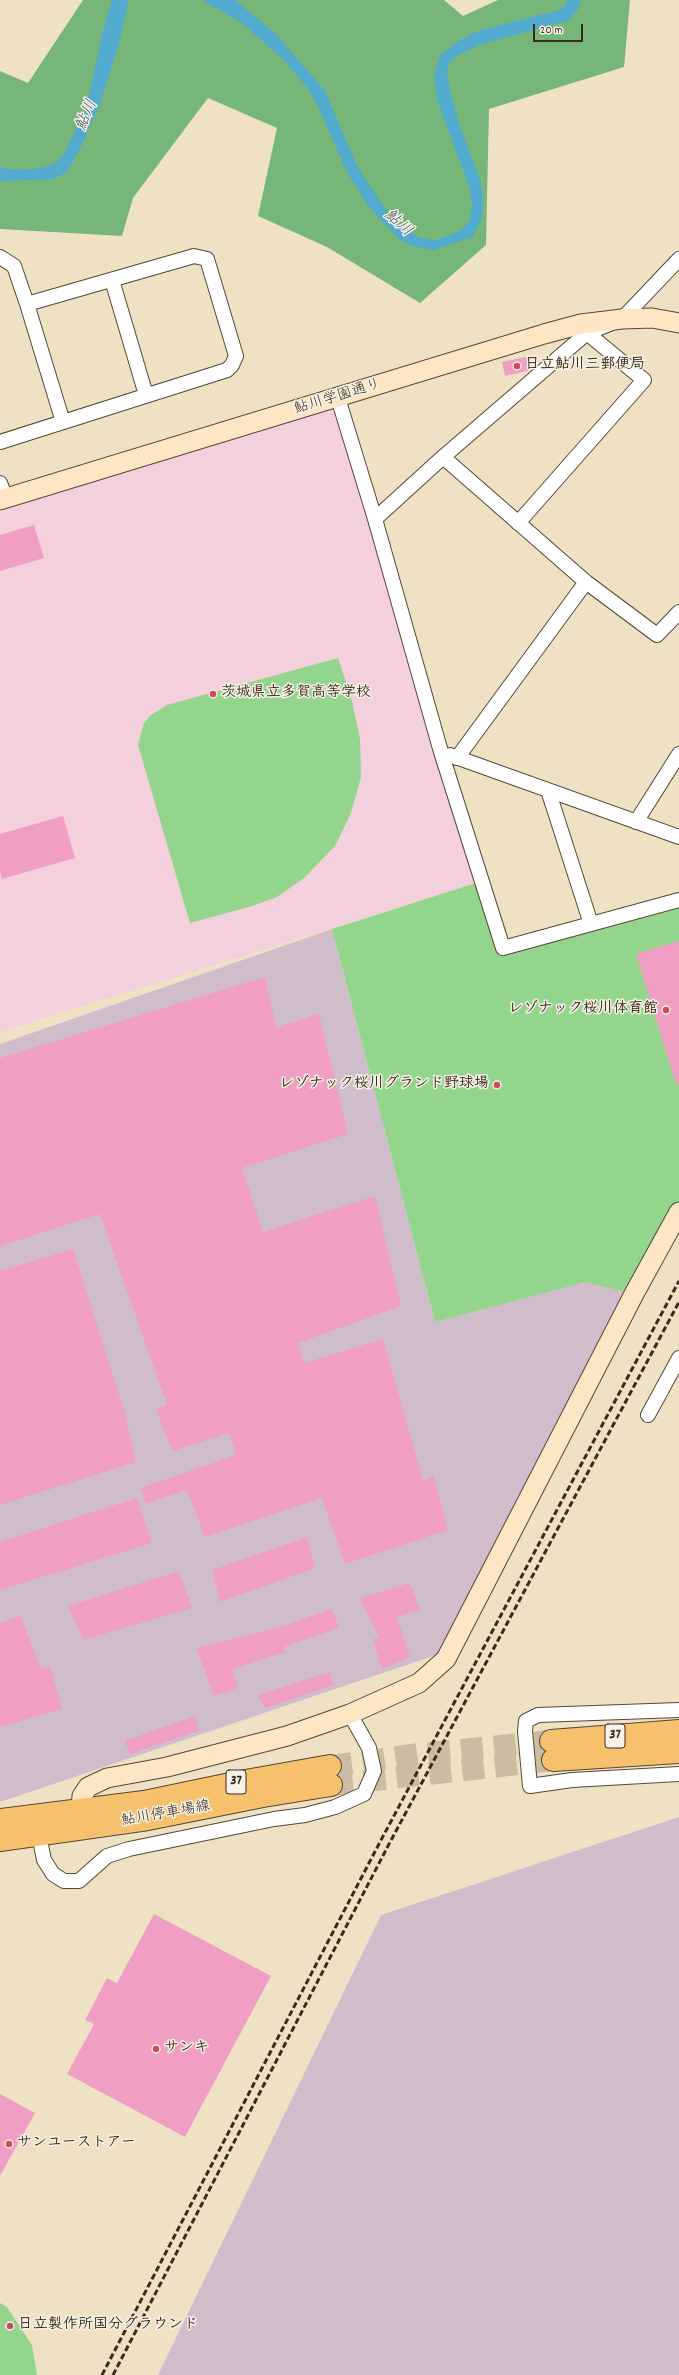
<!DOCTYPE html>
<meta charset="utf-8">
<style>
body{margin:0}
#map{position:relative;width:679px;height:2375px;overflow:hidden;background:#efe2c4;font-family:Dekko,sans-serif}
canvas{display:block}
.scale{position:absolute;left:533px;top:24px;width:50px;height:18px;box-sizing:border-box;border:2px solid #3b2a1e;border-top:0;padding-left:5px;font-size:12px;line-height:14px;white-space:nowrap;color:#3b2a1e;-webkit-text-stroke:3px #f7f3e8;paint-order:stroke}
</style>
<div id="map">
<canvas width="679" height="2375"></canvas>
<div class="scale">20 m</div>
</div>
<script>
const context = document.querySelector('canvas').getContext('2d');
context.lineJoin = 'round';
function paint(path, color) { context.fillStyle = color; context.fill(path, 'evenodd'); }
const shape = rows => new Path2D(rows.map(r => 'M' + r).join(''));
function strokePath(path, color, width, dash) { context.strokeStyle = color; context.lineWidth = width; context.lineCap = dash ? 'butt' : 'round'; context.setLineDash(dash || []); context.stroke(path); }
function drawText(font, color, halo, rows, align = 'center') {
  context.font = font + ' Dekko,"Klee One",sans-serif'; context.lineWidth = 3; context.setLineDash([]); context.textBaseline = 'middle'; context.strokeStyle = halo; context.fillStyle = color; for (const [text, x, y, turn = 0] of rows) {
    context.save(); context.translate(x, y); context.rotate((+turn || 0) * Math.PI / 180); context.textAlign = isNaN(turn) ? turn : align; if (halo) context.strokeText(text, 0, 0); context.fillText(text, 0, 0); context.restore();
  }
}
paint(shape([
 [338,398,482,881,0,1032,0,508]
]), '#f4cfdc');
paint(shape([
 [332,929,435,1322,585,1281,634,1294,445,1652,0,1802,0,1044],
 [679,1817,679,2375,158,2375,381,1915]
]), '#d0bdcc');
paint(shape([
 [338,658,352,701,360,739,361,777,351,813,335,846,304,878,277,897,249,907,190,923,138,745,144,723,151,715,167,705],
 [482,881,503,948,679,900,679,1212,634,1294,585,1282,435,1322,332,929],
 [0,2303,7,2307,32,2345,37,2375,0,2375]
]), '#93d58d');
paint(shape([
 [83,0,444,0,463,16,498,0,630,0,624,67,489,109,486,245,420,303,327,247,258,216,277,128,208,98,133,198,122,236,0,229,0,71,28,83]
]), '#76b678');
paint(shape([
 [112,0,129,0,119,43,101,101,79,151,67,172,54,179,0,181,0,168,20,170,42,168,55,164,64,154,87,106,101,39],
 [202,0,235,0,278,36,325,91,358,168,387,212,401,226,420,238,437,240,458,232,470,221,472,205,469,186,437,100,434,75,441,54,460,40,478,31,556,11,565,6,567,0,580,0,580,3,577,11,567,21,482,44,458,55,450,62,447,73,449,87,460,127,480,179,483,200,481,221,472,237,433,250,416,247,400,240,369,207,347,172,317,104,306,86,285,61,242,23]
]), '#53aacf');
paint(shape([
 [530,356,531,370,505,376,502,362],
 [34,525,44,558,0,571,0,535],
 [63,816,75,858,2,879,0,871,0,834],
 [679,941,679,1083,676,1084,636,954],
 [265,977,276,1027,319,1014,348,1134,242,1168,263,1232,375,1196,401,1306,298,1343,304,1363,383,1339,423,1480,434,1476,448,1530,345,1564,322,1498,205,1537,187,1490,146,1504,140,1488,236,1455,229,1433,172,1451,156,1409,167,1405,100,1214,0,1246,0,1058],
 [73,1249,125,1413,136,1462,0,1505,0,1271],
 [137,1498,152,1543,0,1590,0,1542],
 [307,1537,315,1568,220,1602,212,1570],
 [179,1571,192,1608,83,1640,68,1606],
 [410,1583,420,1610,397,1617,410,1657,382,1669,373,1639,379,1637,360,1598],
 [332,1609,339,1628,284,1647,286,1652,232,1669,238,1688,214,1696,196,1648,291,1624,290,1623],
 [21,1616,41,1669,50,1666,62,1709,0,1727,0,1623],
 [330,1672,333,1685,265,1708,258,1695],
 [194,1716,199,1731,130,1754,125,1741],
 [154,1914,271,1976,185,2137,67,2074,94,2024,85,2020,107,1978,117,1983],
 [0,2094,35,2113,0,2176]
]), '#f19ec4');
strokePath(shape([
 [330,1766,419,1754,551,1741],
 [331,1785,553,1760]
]), '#cbbda3', 22, [22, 11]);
const street = shape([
 [0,257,14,266,27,304,194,256,207,259,236,356,232,365,227,370,0,442],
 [112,280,146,395],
 [27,304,63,422],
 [338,398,375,519,441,752,503,948,679,900],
 [443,457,586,582,457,758],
 [0,483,6,498],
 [375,519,443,457,587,333,622,319,679,259],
 [518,523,644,380,587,333],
 [586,582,657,635,679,612],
 [450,755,679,837],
 [548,790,591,924],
 [636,822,679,754],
 [648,1415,679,1358],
 [679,1710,538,1715,526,1721,525,1731,530,1786,572,1780,679,1774],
 [39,1835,44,1860,53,1874,64,1881,79,1881,107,1856,129,1849,274,1819,305,1815,335,1807,364,1794,374,1771,369,1748,350,1714]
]);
const secondary = shape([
 [0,500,544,334,581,324,622,319,652,318,679,323],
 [81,1810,82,1796,88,1787,107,1778,167,1767,287,1736,350,1714,419,1683,446,1659,634,1294,679,1212]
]);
const primary = shape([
 [551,1741,679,1731],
 [553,1760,679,1752],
 [0,1820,144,1802,240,1782,330,1766],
 [0,1840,148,1819,263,1796,331,1785]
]);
strokePath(street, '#564637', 16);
strokePath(secondary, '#564637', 21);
strokePath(primary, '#564637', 24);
strokePath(street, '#fff', 14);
strokePath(secondary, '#fce6c4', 19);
strokePath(primary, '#f7c06c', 22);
strokePath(shape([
 [102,2375,380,1842,679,1281],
 [113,2375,388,1846,679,1302]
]), '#3b2a1e', 3, [6, 3]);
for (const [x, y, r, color] of [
 [517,366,4,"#d1495b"],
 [213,694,4,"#d1495b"],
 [666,1010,4,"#d1495b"],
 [497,1085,4,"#d1495b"],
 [156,2049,4,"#d1495b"],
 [9,2144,4,"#d1495b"],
 [10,2326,4,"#d1495b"]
]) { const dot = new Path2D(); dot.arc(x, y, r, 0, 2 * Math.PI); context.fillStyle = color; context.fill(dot); strokePath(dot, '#f7f3e8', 1.5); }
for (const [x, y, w] of [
 [615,1736,20],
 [236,1782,20]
]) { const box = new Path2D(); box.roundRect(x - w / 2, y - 12, w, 24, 3); context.fillStyle = '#f7f3e8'; context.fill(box); strokePath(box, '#3b2a1e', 1); }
drawText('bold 14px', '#3b2a1e', null, [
 ["37",615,1736],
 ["37",236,1782]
]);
drawText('bold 15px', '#3b2a1e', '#f7f3e8', [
 ["日立鮎川三郵便局",525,366],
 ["茨城県立多賀高等学校",221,694],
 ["レゾナック桜川体育館",658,1010,"right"],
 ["レゾナック桜川グランド野球場",489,1085,"right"],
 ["サンキ",164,2049],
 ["サンユーストアー",17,2144],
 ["日立製作所国分グラウンド",18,2326]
], 'left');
drawText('15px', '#3b2a1e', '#f7f3e8', [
 ["鮎川学園通り",338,398,-17],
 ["鮎川停車場線",166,1815,-10]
]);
drawText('italic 16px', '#43575c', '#f7f3e8', [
 ["鮎川",88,116,-67],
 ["鮎川",397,224,42]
]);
</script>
